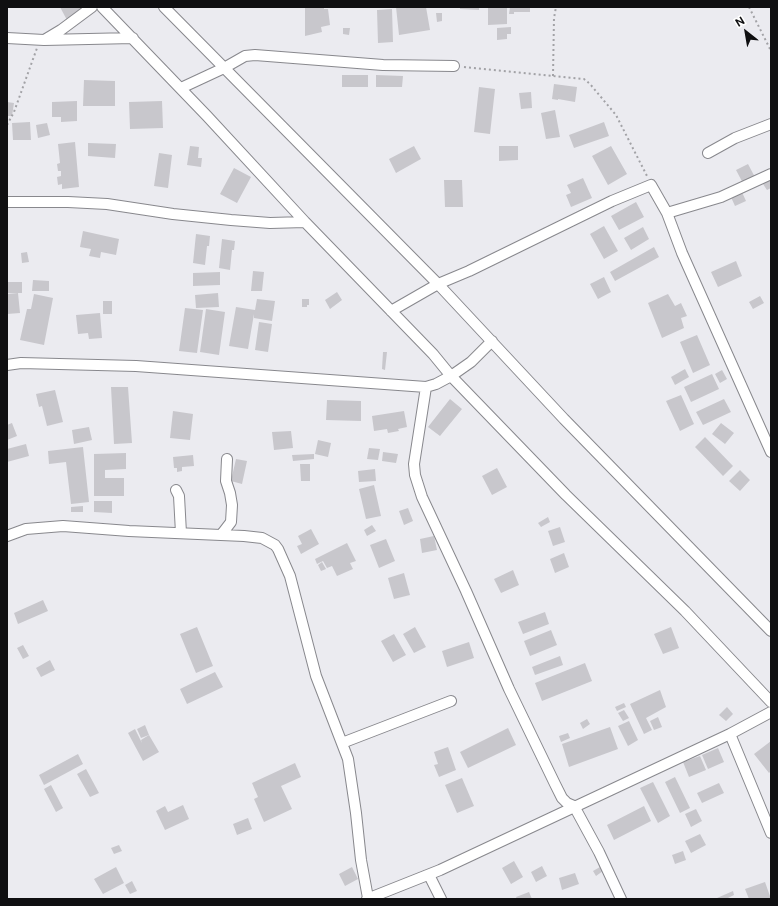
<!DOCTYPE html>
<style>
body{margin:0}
#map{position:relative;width:778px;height:906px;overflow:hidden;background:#ebebf0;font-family:"Public Sans",sans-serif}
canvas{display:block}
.frame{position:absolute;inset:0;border:8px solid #0f0f11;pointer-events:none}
.north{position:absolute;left:726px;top:12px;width:40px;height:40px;-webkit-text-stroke:3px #fff;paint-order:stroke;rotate:329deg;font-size:11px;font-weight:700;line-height:16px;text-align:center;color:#0f0f11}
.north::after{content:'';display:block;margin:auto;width:14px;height:18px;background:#0f0f11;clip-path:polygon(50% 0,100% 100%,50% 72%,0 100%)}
</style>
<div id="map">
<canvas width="778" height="906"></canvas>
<div class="frame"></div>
<div class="north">N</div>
</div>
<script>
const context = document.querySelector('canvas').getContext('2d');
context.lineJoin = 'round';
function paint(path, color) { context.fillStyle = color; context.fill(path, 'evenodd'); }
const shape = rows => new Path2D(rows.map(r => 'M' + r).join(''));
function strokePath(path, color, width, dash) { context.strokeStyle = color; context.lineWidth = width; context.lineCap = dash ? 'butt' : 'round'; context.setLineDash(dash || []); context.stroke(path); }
paint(shape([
 [60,7,81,7,85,13,68,22],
 [305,7,324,7,324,9,328,9,330,25,321,27,322,32,305,36],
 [396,7,426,7,430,30,399,35],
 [460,7,479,7,479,10,460,9],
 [488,7,507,7,507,24,488,25],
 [510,7,530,7,530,12,514,12,514,14,509,14],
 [392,9,393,42,378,43,377,10],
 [436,13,442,13,442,21,437,22],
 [511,27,511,34,507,34,507,39,497,40,497,28],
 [343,28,350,28,349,35,343,34],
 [342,75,368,75,368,87,342,87],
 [376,75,403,76,402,87,376,87],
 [84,80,115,81,115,106,83,106],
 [554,84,577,87,575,102,558,99,558,100,552,99],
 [479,87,495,89,490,134,474,132],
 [531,92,532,108,521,109,519,93],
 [77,101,77,121,61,122,61,117,52,117,52,102],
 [162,101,163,128,130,129,129,102],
 [7,102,14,103,12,116,7,116],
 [555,110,560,137,546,139,541,113],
 [30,122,31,140,13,140,12,123],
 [604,122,609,136,574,148,569,135],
 [47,123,50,135,38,138,36,125],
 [75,142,79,187,62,189,62,184,58,185,57,177,61,176,61,171,58,171,57,164,60,163,58,144],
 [88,143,116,144,115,158,88,156],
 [190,146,199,147,198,158,202,158,201,167,187,165],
 [414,146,421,159,396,173,389,159],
 [499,146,518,146,518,160,499,161],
 [611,146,627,174,608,185,592,156],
 [159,153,172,155,168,188,154,186],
 [748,164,757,181,745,187,736,170],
 [234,168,251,177,237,203,220,194],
 [771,175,771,188,767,190,761,181],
 [583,178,592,198,571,207,566,195,571,193,567,185],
 [444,180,462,180,463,207,445,207],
 [741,190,746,201,735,206,730,195],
 [636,202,644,217,619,230,611,216],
 [604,226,618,251,604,259,590,234],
 [643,227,649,239,631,250,624,238],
 [83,231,119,239,116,255,101,252,100,258,89,256,91,249,80,247],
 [196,234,210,236,209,246,207,246,205,265,193,263],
 [222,239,235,241,234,250,232,250,230,270,219,268],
 [654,247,659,257,615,281,610,272],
 [27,252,29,262,22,263,21,253],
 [736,261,742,276,718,287,711,272],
 [253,271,264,272,262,291,251,291],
 [220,272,220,285,193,286,193,273],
 [604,277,611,292,598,299,590,284],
 [33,280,49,281,49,291,32,291],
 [7,282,22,282,22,293,7,293],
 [337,292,342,300,330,309,325,300],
 [18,293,20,313,7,314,7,294],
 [218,293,219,307,196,308,195,295],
 [34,294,53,298,44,345,20,340,27,309,31,309],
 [668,294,675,306,681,303,687,316,681,318,684,328,662,338,648,303],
 [760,296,764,303,753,309,749,302],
 [257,299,275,301,272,321,254,318,254,314,248,349,229,346,236,307,255,310],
 [302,299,309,299,309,305,307,305,307,307,302,307],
 [103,301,112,301,112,314,103,314],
 [185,308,203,310,197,353,179,351],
 [206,309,225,312,219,355,200,352],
 [100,313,102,338,89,339,88,333,78,334,76,315],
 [259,322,272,324,268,352,255,350],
 [697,335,710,365,693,373,680,342],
 [383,352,387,352,385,370,382,369],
 [685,369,689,377,675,385,671,377],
 [722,370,727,379,720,383,715,374],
 [712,374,719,389,691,402,684,387],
 [111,387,128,387,132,443,114,444],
 [55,390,63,422,47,426,42,406,39,407,36,394],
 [681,395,694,424,680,431,666,401],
 [450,399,462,409,440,436,428,427],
 [724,399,731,412,703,425,696,412],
 [327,400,361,401,361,421,326,420],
 [173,411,193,414,190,440,170,438],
 [404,411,407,427,398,429,399,431,388,433,387,429,374,431,372,416],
 [12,423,17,436,7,440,7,425],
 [721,423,734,433,725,444,712,434],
 [89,427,92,440,74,444,72,430],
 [291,431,293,448,274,450,272,432],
 [705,437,733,466,723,476,695,447],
 [318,440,331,443,328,457,315,454],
 [26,444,29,456,7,462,7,449],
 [83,447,89,502,71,504,66,462,49,464,48,451],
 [369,448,380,449,378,460,367,459],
 [383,452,398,454,396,463,382,461],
 [126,453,126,469,105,470,105,478,124,478,124,496,94,496,94,454],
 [314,454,314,459,293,461,292,455],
 [193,455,194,466,182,467,182,471,177,472,177,468,174,468,173,457],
 [236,459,247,461,242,484,231,481],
 [300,464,310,464,310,481,301,481],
 [497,468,507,487,492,495,482,476],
 [375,469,376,481,359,482,358,471],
 [740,470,750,480,740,491,729,481],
 [374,485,381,516,366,519,359,489],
 [94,501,112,501,112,513,94,512],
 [83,506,83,512,71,512,71,507],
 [408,508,413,521,404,525,399,511],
 [548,517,550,522,541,527,538,523],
 [372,525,376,531,367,536,364,530],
 [560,527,565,542,553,546,548,531],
 [311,529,319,544,301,554,297,546,302,544,298,536],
 [434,536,437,550,422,553,420,539],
 [386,539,395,561,379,568,370,545],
 [347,543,356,561,350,563,353,569,337,576,332,566,327,568,323,561,317,564,315,559],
 [564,553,569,567,555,573,550,559],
 [322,562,326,569,321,571,318,565],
 [513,570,519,585,501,593,494,579],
 [404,573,410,595,394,599,388,578],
 [43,600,48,611,18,624,14,613],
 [545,612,549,624,523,634,518,622],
 [197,627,213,666,196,673,180,634],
 [415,627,426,647,414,653,403,634],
 [671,627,679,648,663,654,654,634],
 [551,630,557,645,530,656,524,641],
 [394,634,406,655,393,662,381,641],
 [469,642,474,658,447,667,442,651],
 [23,645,29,656,23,659,17,648],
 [560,656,563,665,535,675,532,667],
 [50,660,55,670,41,677,36,668],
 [585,663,592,681,542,701,535,683],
 [215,672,223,687,187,704,180,689],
 [660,690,666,707,646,718,652,730,644,734,630,704],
 [624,703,626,707,617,711,615,707],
 [727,707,733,714,726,721,719,715],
 [624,710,629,718,623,721,618,713],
 [658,717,662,727,654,730,650,721],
 [587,719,590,724,583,729,580,723],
 [629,721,638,740,628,746,618,726],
 [145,725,149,735,141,738,137,729],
 [610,727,618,749,569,767,562,744],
 [508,728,516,745,468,768,460,752],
 [135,729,142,743,141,740,149,735,159,752,143,761,128,733],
 [568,733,570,738,561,742,559,736],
 [771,741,771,771,769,773,754,754],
 [448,747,456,770,439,777,434,765,438,764,434,752],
 [718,748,724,762,708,769,702,755],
 [78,754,83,764,44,785,39,775],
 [700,756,706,770,689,777,683,762],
 [295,763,301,777,281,786,292,809,264,822,254,799,258,797,252,783],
 [86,769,99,793,90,797,77,774],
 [675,777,690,808,680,813,665,782],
 [462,778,474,806,457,813,445,785],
 [653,782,670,816,658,823,640,788],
 [719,783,724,793,702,803,697,793],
 [51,785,63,808,56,812,44,789],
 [183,805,189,819,165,830,156,811,165,806,168,812],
 [644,806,651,821,614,840,607,825],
 [696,809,702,821,691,827,685,814],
 [248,818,252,829,237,835,233,824],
 [700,834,706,845,691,853,685,841],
 [119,845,122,851,114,854,111,848],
 [683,851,686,860,675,864,672,855],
 [514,861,523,877,511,884,502,868],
 [542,866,547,876,536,882,531,872],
 [116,867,124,883,103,894,94,879],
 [352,867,358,879,345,886,339,874],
 [600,867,603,871,596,876,593,871],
 [575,873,579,884,562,890,559,878],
 [132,881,137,891,130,894,125,885],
 [765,882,771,899,749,899,745,889],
 [733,891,734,895,726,899,718,899,717,898],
 [529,892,532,899,517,899,516,897]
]), '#c8c7cc');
const minor = shape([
 [102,7,207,116,305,222,433,354,451,376,566,495,685,611,771,702],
 [164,7,438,284,564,419,771,631],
 [7,38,44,40,133,38],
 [46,39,61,30,92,7],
 [181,88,224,68,245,56,255,55,383,65,454,66],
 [708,153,735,138,771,124],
 [7,202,68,202,107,204,173,214,231,220,270,223,305,222],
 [667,213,721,197,771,174],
 [391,311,438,284,469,271,612,201,651,185,667,213,682,253,771,452],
 [7,365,21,363,136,366,426,387,436,384,451,376,471,362,492,341],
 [426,387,414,464,415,475,422,497,466,591,509,689,555,784,562,798,567,803,574,806,599,852,621,899],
 [176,490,179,496,181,533],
 [221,535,231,522,232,505,230,493,226,481,227,459],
 [7,536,26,529,63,526,129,531,244,536,262,538,275,545,278,549,290,576,316,676,348,759,356,813,361,860,368,898],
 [730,734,771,833],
 [342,743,451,701],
 [429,875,441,899],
 [367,899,440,870,730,734,771,712]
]);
strokePath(minor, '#88888d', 12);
strokePath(shape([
 [749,7,771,51],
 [464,67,584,79,590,84,616,115,647,176],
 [553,76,554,18,556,7],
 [7,125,14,112,37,48]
]), '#a2a2a6', 2, [2, 3]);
strokePath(minor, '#fff', 10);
</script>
